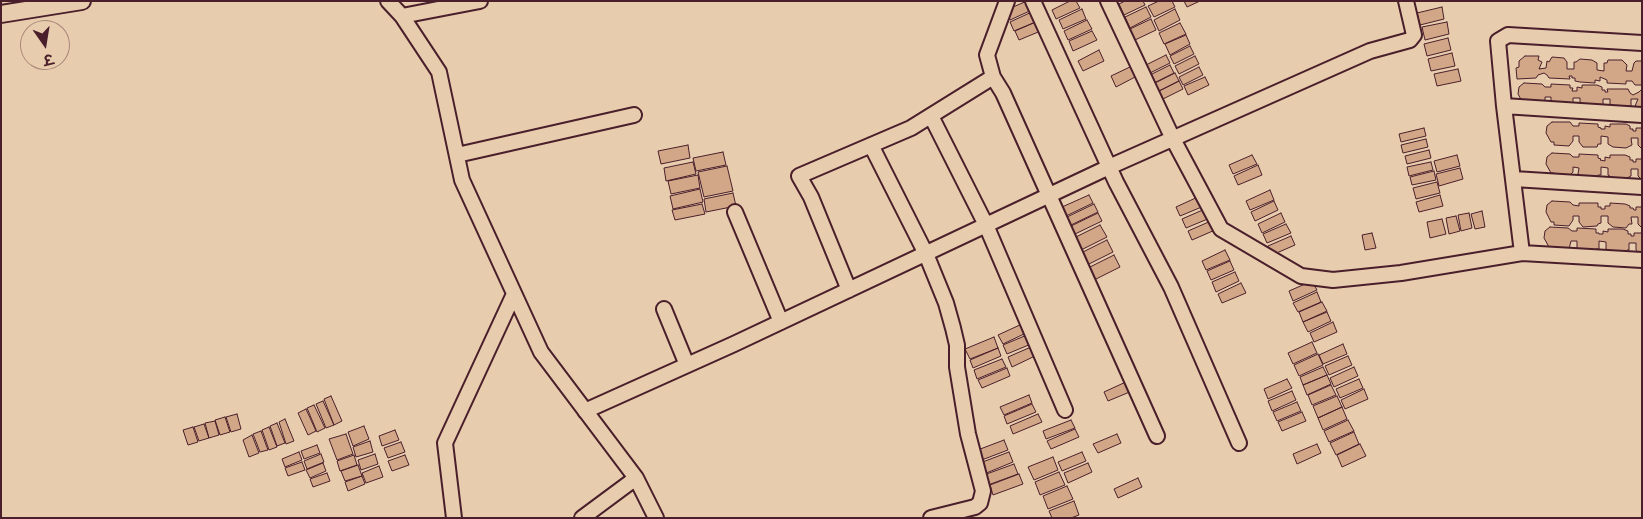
<!DOCTYPE html>
<meta charset="utf-8">
<style>
body{margin:0}
#map{position:relative;width:1643px;height:519px;overflow:hidden;background:#e7cdae;font-family:"Comic Neue","Playpen Sans Deva",sans-serif}
canvas{display:block}
.frame{position:absolute;inset:0;border:2px solid #4a1f2b;pointer-events:none}
.north{position:absolute;left:20px;top:20px;width:50px;height:50px;box-sizing:border-box;background:#e7cdae;border:1px solid #a8877a;border-radius:50%;rotate:167deg;font-size:14px;font-weight:700;line-height:20px;text-align:center;color:#4a1f2b}
.north::after{content:'';display:block;margin:auto;width:18px;height:22px;background:#4a1f2b;clip-path:polygon(50% 0,100% 100%,50% 72%,0 100%)}
</style>
<div id="map">
<canvas width="1643" height="519"></canvas>
<div class="frame"></div>
<div class="north">उ</div>
</div>
<script>
const context = document.querySelector('canvas').getContext('2d');
context.lineJoin = 'round';
function paint(path, color) { context.fillStyle = color; context.fill(path, 'evenodd'); }
const shape = rows => new Path2D(rows.map(r => 'M' + r).join(''));
function strokePath(path, color, width, dash) { context.strokeStyle = color; context.lineWidth = width; context.lineCap = dash ? 'butt' : 'round'; context.setLineDash(dash || []); context.stroke(path); }
const building = shape([
 [1027,1,1034,9,1010,20,1006,10,1027,1],
 [1070,1,1076,1,1080,8,1056,19,1052,10,1070,1],
 [1125,1,1143,1,1145,5,1124,15,1119,4,1125,1],
 [1159,1,1172,1,1175,7,1154,17,1148,6,1159,1],
 [1184,1,1200,1,1187,7,1184,1],
 [1146,7,1151,17,1130,28,1125,17,1146,7],
 [1442,7,1444,19,1420,25,1417,13,1442,7],
 [1082,9,1086,19,1063,29,1059,20,1082,9],
 [1175,9,1180,20,1159,31,1154,20,1175,9],
 [1034,11,1038,21,1014,31,1010,22,1034,11],
 [1151,19,1156,30,1135,40,1130,29,1151,19],
 [1087,20,1092,29,1068,40,1064,31,1087,20],
 [1038,21,1043,30,1019,40,1015,31,1038,21],
 [1447,22,1449,34,1425,40,1422,27,1447,22],
 [1180,23,1186,34,1164,44,1159,33,1180,23],
 [1092,31,1097,40,1073,51,1069,41,1092,31],
 [1186,35,1190,44,1170,55,1165,44,1186,35],
 [1448,38,1451,50,1427,56,1424,44,1448,38],
 [1190,46,1194,54,1174,64,1170,56,1190,46],
 [1099,50,1104,61,1083,71,1078,61,1099,50],
 [1452,53,1455,66,1431,71,1428,59,1452,53],
 [1166,55,1170,63,1150,73,1146,65,1166,55],
 [1195,56,1199,64,1179,74,1175,66,1195,56],
 [1525,56,1539,56,1538,60,1542,62,1539,69,1546,68,1547,61,1549,62,1552,57,1564,58,1567,62,1567,69,1574,69,1574,62,1576,62,1580,59,1592,60,1597,63,1597,70,1604,71,1604,63,1607,63,1608,60,1622,60,1627,65,1626,71,1632,71,1634,63,1636,61,1642,61,1642,85,1635,85,1632,81,1626,81,1626,84,1607,83,1607,80,1600,77,1600,81,1595,80,1595,83,1580,82,1575,81,1575,78,1572,78,1572,76,1569,76,1570,79,1549,78,1547,75,1544,73,1538,75,1536,78,1517,79,1516,68,1519,67,1519,61,1525,56],
 [1170,65,1174,73,1154,83,1150,75,1170,65],
 [1132,66,1137,76,1116,87,1111,76,1132,66],
 [1199,67,1203,75,1183,85,1179,77,1199,67],
 [1458,69,1461,81,1437,86,1434,74,1458,69],
 [1175,73,1179,81,1159,91,1155,83,1175,73],
 [1205,77,1209,85,1188,95,1184,86,1205,77],
 [1179,81,1183,89,1163,99,1159,91,1179,81],
 [1524,83,1542,84,1545,87,1551,87,1551,84,1570,85,1570,88,1573,88,1572,91,1577,91,1577,87,1582,88,1582,85,1597,85,1602,87,1602,90,1605,90,1605,92,1608,92,1607,89,1628,89,1630,93,1633,95,1639,92,1642,89,1642,112,1639,112,1639,107,1635,106,1638,99,1631,99,1631,107,1628,106,1627,109,1612,108,1610,106,1610,99,1603,99,1603,106,1580,105,1580,98,1573,98,1573,105,1551,104,1551,97,1545,97,1545,102,1523,103,1518,94,1519,87,1524,83],
 [1552,122,1570,122,1573,126,1579,126,1579,123,1598,124,1598,127,1601,128,1601,129,1605,129,1605,126,1610,127,1610,124,1626,124,1630,126,1630,129,1633,129,1633,131,1636,131,1636,128,1642,128,1642,149,1638,145,1638,138,1631,138,1632,145,1626,148,1613,147,1608,144,1608,137,1601,136,1601,144,1598,144,1597,147,1583,147,1579,142,1579,136,1573,136,1573,141,1569,146,1554,145,1554,142,1551,142,1546,133,1547,126,1552,122],
 [1424,128,1426,136,1401,142,1399,134,1424,128],
 [1426,139,1428,147,1403,153,1401,145,1426,139],
 [688,145,690,158,661,164,658,151,688,145],
 [1429,150,1431,158,1407,164,1405,156,1429,150],
 [723,152,726,165,696,171,693,158,723,152],
 [1552,153,1570,154,1573,157,1579,157,1579,154,1598,155,1598,158,1601,159,1600,160,1605,161,1605,157,1610,158,1610,155,1625,155,1630,157,1630,160,1633,160,1633,162,1636,162,1636,159,1642,159,1642,180,1638,176,1638,169,1631,169,1631,176,1625,179,1613,178,1608,175,1608,168,1601,167,1601,175,1598,175,1597,178,1583,178,1578,174,1579,168,1573,167,1573,172,1568,177,1553,176,1554,173,1551,173,1546,164,1547,157,1552,153],
 [1252,155,1257,164,1233,174,1229,165,1252,155],
 [1457,155,1460,166,1437,172,1434,161,1457,155],
 [693,162,696,174,666,181,664,168,693,162],
 [1431,162,1433,170,1409,176,1407,167,1431,162],
 [1258,165,1262,175,1238,185,1234,176,1258,165],
 [727,166,733,191,704,197,698,172,727,166],
 [1460,168,1463,179,1439,186,1436,174,1460,168],
 [1434,171,1436,180,1412,185,1410,177,1434,171],
 [698,175,700,188,671,194,668,181,698,175],
 [1437,182,1440,193,1416,199,1413,188,1437,182],
 [700,189,703,202,673,209,670,196,700,189],
 [1270,190,1274,200,1250,210,1246,201,1270,190],
 [733,193,736,206,706,212,704,199,733,193],
 [1089,195,1093,203,1066,216,1062,207,1089,195],
 [1440,195,1443,206,1419,212,1416,202,1440,195],
 [1200,196,1204,206,1180,216,1176,207,1200,196],
 [1274,201,1278,210,1255,221,1251,212,1274,201],
 [1552,201,1570,202,1573,205,1579,206,1579,203,1598,203,1598,207,1601,207,1601,209,1605,209,1605,206,1610,206,1610,203,1625,204,1630,206,1630,208,1633,208,1634,210,1636,210,1636,207,1642,207,1642,228,1638,224,1638,217,1631,217,1632,224,1629,224,1626,228,1613,227,1608,223,1608,216,1601,216,1601,223,1598,224,1597,226,1583,227,1579,222,1579,216,1573,216,1573,220,1569,226,1554,225,1554,222,1551,222,1546,212,1547,205,1552,201],
 [702,204,705,214,675,220,672,210,702,204],
 [1094,204,1098,212,1071,225,1067,217,1094,204],
 [1205,209,1210,218,1186,228,1182,219,1205,209],
 [1482,211,1485,227,1475,229,1471,214,1482,211],
 [1098,213,1102,221,1075,234,1071,226,1098,213],
 [1281,213,1285,222,1262,233,1258,224,1281,213],
 [1469,213,1472,228,1461,231,1458,215,1469,213],
 [1456,216,1460,231,1449,234,1446,218,1456,216],
 [1442,219,1446,234,1430,238,1427,222,1442,219],
 [1211,221,1215,230,1192,240,1188,231,1211,221],
 [1286,224,1291,233,1267,243,1263,234,1286,224],
 [1100,225,1107,237,1081,250,1074,238,1100,225],
 [1550,227,1568,228,1572,231,1577,231,1577,228,1596,229,1596,233,1599,233,1599,234,1603,234,1603,231,1608,232,1608,229,1623,229,1628,231,1628,234,1631,234,1631,236,1634,236,1634,233,1642,233,1642,254,1639,254,1636,250,1636,243,1629,243,1629,250,1627,250,1626,252,1611,252,1606,249,1606,242,1599,241,1599,249,1596,249,1595,252,1581,252,1577,248,1577,241,1571,241,1569,249,1552,250,1552,247,1549,247,1544,238,1545,231,1550,227],
 [1372,233,1376,248,1365,250,1362,235,1372,233],
 [1291,236,1295,245,1272,255,1268,246,1291,236],
 [1107,240,1113,252,1087,265,1081,253,1107,240],
 [1225,250,1230,260,1206,270,1202,261,1225,250],
 [1114,255,1120,267,1094,280,1088,268,1114,255],
 [1230,261,1234,270,1211,280,1207,271,1230,261],
 [1235,272,1239,281,1216,292,1212,282,1235,272],
 [1312,281,1317,290,1293,301,1289,291,1312,281],
 [1241,283,1246,293,1222,303,1218,294,1241,283],
 [1317,292,1321,302,1298,312,1293,303,1317,292],
 [1322,302,1327,311,1303,322,1299,312,1322,302],
 [1327,312,1331,321,1308,332,1303,322,1327,312],
 [1333,322,1337,332,1314,342,1310,333,1333,322],
 [1022,324,1026,333,1003,344,998,335,1022,324],
 [1027,335,1031,344,1007,354,1003,345,1027,335],
 [994,337,998,348,970,359,965,349,994,337],
 [1312,342,1317,353,1293,364,1288,353,1312,342],
 [1343,344,1347,354,1323,364,1319,355,1343,344],
 [1031,347,1035,356,1012,367,1008,357,1031,347],
 [998,348,1001,356,973,368,970,360,998,348],
 [1318,354,1323,365,1299,376,1294,365,1318,354],
 [1348,356,1352,365,1329,375,1325,366,1348,356],
 [1002,359,1006,367,977,379,974,370,1002,359],
 [1323,367,1327,375,1303,385,1300,377,1323,367],
 [1354,367,1358,376,1334,387,1330,378,1354,367],
 [1007,368,1010,376,982,388,978,380,1007,368],
 [1327,375,1331,384,1307,395,1303,385,1327,375],
 [1287,379,1292,388,1268,399,1264,389,1287,379],
 [1359,379,1363,388,1340,398,1336,389,1359,379],
 [1128,381,1132,391,1108,401,1104,392,1128,381],
 [1331,385,1336,395,1312,405,1308,395,1331,385],
 [1364,389,1368,399,1345,409,1341,400,1364,389],
 [1292,391,1296,400,1272,411,1268,401,1292,391],
 [1029,395,1032,403,1004,415,1000,407,1029,395],
 [331,396,342,421,334,425,324,399,331,396],
 [1337,396,1342,407,1318,418,1313,406,1337,396],
 [323,401,334,425,326,428,316,404,323,401],
 [1297,402,1301,411,1277,421,1273,412,1297,402],
 [1032,404,1036,412,1007,424,1004,416,1032,404],
 [314,405,325,428,317,432,307,408,314,405],
 [1342,407,1347,419,1323,430,1318,418,1342,407],
 [306,409,316,431,308,435,298,413,306,409],
 [1302,412,1306,421,1282,431,1278,422,1302,412],
 [237,414,241,429,231,432,226,417,237,414],
 [1038,414,1042,422,1013,434,1010,426,1038,414],
 [225,417,230,432,220,435,215,420,225,417],
 [285,419,294,441,286,444,279,422,285,419],
 [1071,420,1075,428,1046,439,1043,431,1071,420],
 [1348,420,1354,431,1329,442,1324,431,1348,420],
 [215,421,219,435,209,438,205,423,215,421],
 [277,423,285,443,277,446,270,426,277,423],
 [204,424,209,438,199,441,194,427,204,424],
 [364,426,369,439,353,446,348,432,364,426],
 [193,427,198,442,188,445,183,430,193,427],
 [269,427,277,447,269,450,262,430,269,427],
 [1075,429,1079,437,1051,449,1047,441,1075,429],
 [395,430,399,440,382,446,379,436,395,430],
 [261,431,268,450,260,452,253,434,261,431],
 [1354,432,1359,444,1336,455,1330,443,1354,432],
 [346,434,353,454,337,460,329,439,346,434],
 [1117,434,1121,443,1098,453,1093,444,1117,434],
 [252,435,259,453,249,457,243,440,252,435],
 [1004,440,1008,450,979,461,975,451,1004,440],
 [370,441,373,452,356,457,353,447,370,441],
 [401,442,405,452,388,458,384,448,401,442],
 [1317,444,1321,453,1297,464,1293,454,1317,444],
 [1360,444,1366,456,1342,467,1337,455,1360,444],
 [317,445,320,453,304,459,301,451,317,445],
 [299,452,302,460,285,467,282,459,299,452],
 [1009,452,1013,462,984,474,980,463,1009,452],
 [1082,452,1086,461,1062,471,1058,462,1082,452],
 [321,454,324,462,307,469,304,461,321,454],
 [375,454,378,464,361,470,358,460,375,454],
 [354,455,357,465,340,471,337,461,354,455],
 [405,455,409,465,392,471,388,461,405,455],
 [1053,457,1058,470,1034,480,1028,467,1053,457],
 [302,462,305,470,288,476,285,468,302,462],
 [323,463,326,471,310,478,306,470,323,463],
 [1088,463,1092,472,1068,483,1064,473,1088,463],
 [1014,464,1018,474,988,485,984,475,1014,464],
 [358,465,362,476,345,481,341,471,358,465],
 [379,466,383,477,366,483,362,473,379,466],
 [1059,472,1065,485,1040,495,1035,482,1059,472],
 [327,473,330,481,313,487,310,479,327,473],
 [1019,474,1023,484,993,495,990,485,1019,474],
 [362,476,365,484,348,491,345,482,362,476],
 [1138,478,1142,487,1118,498,1114,489,1138,478],
 [1067,486,1073,499,1048,509,1043,496,1067,486],
 [1074,501,1079,515,1071,518,1052,518,1049,511,1074,501]
]);
paint(building, '#d2a787');
strokePath(building, '#4a1f2b', 1);
const minor = shape([
 [388,1,402,16,439,72,462,180,541,352,636,478,656,518],
 [1007,1,987,55,993,77,1003,93,1157,436],
 [1033,1,1116,182,1171,287,1239,443],
 [1108,1,1173,139,1221,229,1301,276,1333,280,1401,273,1522,253,1642,260],
 [402,16,480,1],
 [1504,106,1642,115],
 [931,116,986,225,1065,410],
 [871,145,926,254,946,303,953,328,957,345,957,367,968,434,983,491,980,503,975,507,931,518],
 [457,155,634,115],
 [1514,179,1642,187],
 [735,212,781,322],
 [1522,253,1504,106,1498,41,1508,35,1642,43],
 [849,290,811,197,799,176,911,128,993,77],
 [664,309,687,365],
 [585,411,734,344,1109,167,1370,51,1410,40,1414,35,1406,1],
 [454,518,445,443,514,294],
 [582,518,636,478]
]);
const tertiary = shape([
 [1,14,82,1]
]);
strokePath(minor, '#4a1f2b', 18);
strokePath(tertiary, '#4a1f2b', 20);
strokePath(minor, '#e7cdae', 14);
strokePath(tertiary, '#e7cdae', 16);
</script>
